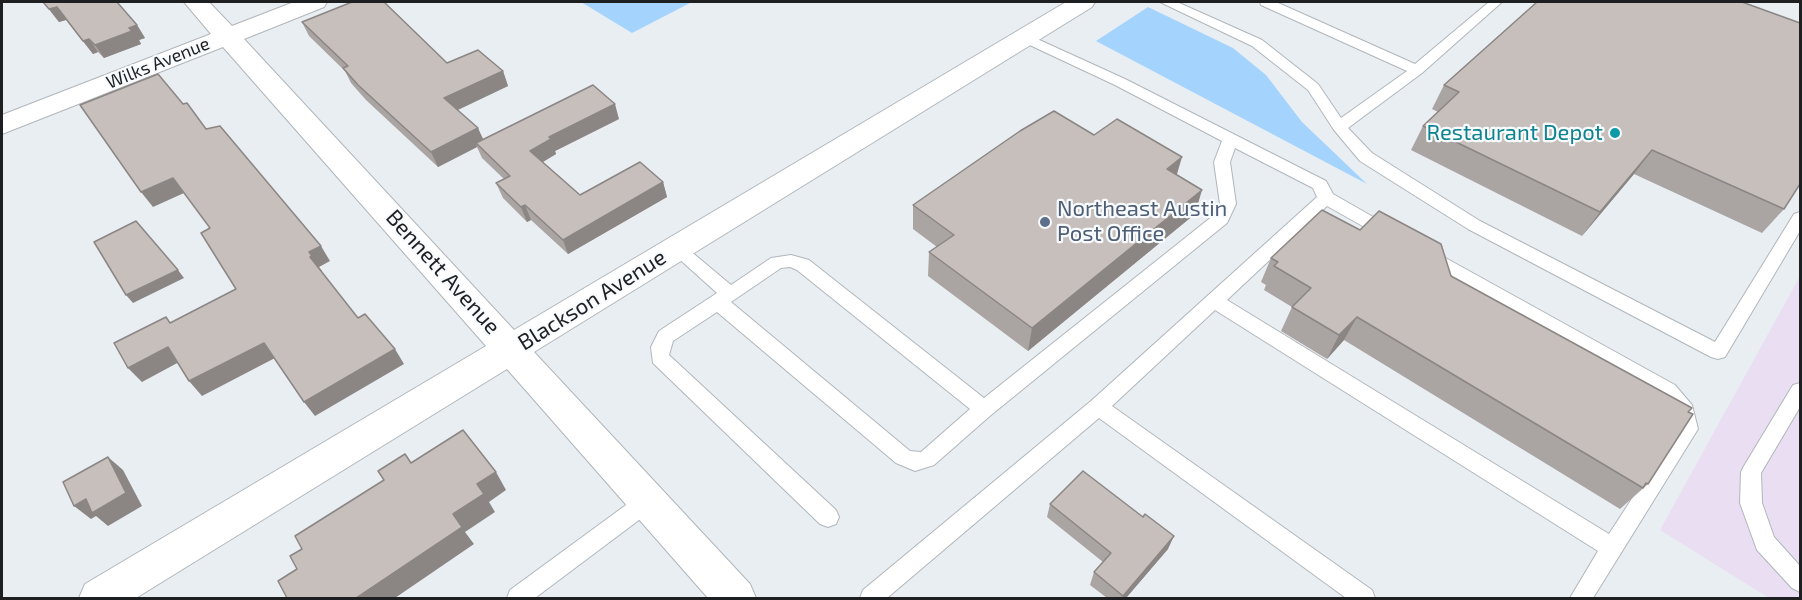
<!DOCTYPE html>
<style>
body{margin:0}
#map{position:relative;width:1802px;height:600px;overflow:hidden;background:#e9eef3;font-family:"Exo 2",sans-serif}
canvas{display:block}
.frame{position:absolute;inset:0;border:3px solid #1e1f21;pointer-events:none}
</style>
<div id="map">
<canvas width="1802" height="600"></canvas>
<div class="frame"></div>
</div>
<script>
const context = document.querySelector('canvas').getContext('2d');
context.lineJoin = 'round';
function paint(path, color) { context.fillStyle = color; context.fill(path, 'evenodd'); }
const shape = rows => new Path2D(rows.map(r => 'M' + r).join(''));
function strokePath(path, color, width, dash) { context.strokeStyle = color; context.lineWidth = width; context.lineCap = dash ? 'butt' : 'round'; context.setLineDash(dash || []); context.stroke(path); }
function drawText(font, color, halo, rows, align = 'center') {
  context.font = font + ' "Exo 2",sans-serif'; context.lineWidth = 4.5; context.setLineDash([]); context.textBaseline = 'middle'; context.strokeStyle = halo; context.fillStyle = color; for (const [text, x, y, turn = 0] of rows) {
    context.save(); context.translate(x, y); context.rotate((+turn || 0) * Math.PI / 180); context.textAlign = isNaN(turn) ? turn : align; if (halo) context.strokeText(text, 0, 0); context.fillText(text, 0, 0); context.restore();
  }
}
paint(shape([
 [1800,276,1800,598,1769,598,1660,530]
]), '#eadef2');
paint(shape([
 [581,2,692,2,632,33],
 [1148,7,1233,48,1266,75,1302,122,1367,184,1096,41]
]), '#a4d4fd');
const service = shape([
 [1160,2,1177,2,1262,40,1318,84,1341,118,1407,71,1261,5,1260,2,1276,2,1415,64,1489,2,1502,2,1422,73,1348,128,1372,153,1480,221,1715,342,1794,214,1800,212,1800,231,1725,357,1718,359,1711,357,1468,229,1360,161,1334,130,1308,90,1252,46,1160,2],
 [1024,33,1125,79,1326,181,1333,194,1396,230,1398,234,1396,238,1384,238,1327,206,1227,300,1609,534,1678,428,1676,414,1661,397,1421,259,1418,255,1421,251,1427,249,1433,251,1675,385,1692,405,1698,429,1593,598,1570,598,1598,551,1215,310,1112,406,1372,590,1375,598,1346,598,1099,418,887,598,860,598,863,590,1091,401,1317,197,1313,188,1235,148,1230,162,1236,204,1227,223,991,415,934,465,915,471,896,463,717,312,673,341,669,355,836,510,839,517,836,524,828,527,820,524,653,363,651,347,659,331,717,293,667,248,670,244,682,244,731,285,771,258,791,255,809,260,984,398,1214,215,1220,204,1214,162,1222,141,1115,85,1019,40,1019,34,1024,33],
 [790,267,797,270,970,409,921,452,910,451,731,302,781,268,790,267],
 [1800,383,1800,407,1761,473,1762,503,1774,537,1800,566,1800,592,1792,588,1757,550,1740,503,1741,472,1744,466,1793,385,1800,383],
 [648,492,655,494,659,501,655,508,535,598,507,598,510,590,641,494,648,492]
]);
const minor = shape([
 [184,2,209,2,232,26,294,2,327,2,324,7,244,39,514,330,1066,2,1095,2,1092,7,534,352,750,584,756,598,708,598,507,369,136,598,79,598,85,584,486,346,223,47,2,134,2,115,211,34,184,2]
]);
strokePath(service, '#b1b6bb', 2);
strokePath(minor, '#b1b6bb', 2);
paint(service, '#fff');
paint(minor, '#fff');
paint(shape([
 [43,2,137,25,145,38,139,40,141,44,104,58,98,52,93,54,66,20,59,22],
 [1537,2,1784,209,1762,233,1634,174,1582,236,1411,150,1423,126,1438,112,1432,109,1444,85],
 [302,22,447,63,503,71,508,86,458,110,483,139,619,119,555,151,556,154,543,162,580,195,663,182,667,197,568,254,531,220,527,222,503,198,496,183,504,179,482,158,477,147,438,167,366,100,351,83,345,71,309,36],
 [1094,135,1177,175,1195,214,1028,351,928,276,929,252,937,247,913,229,913,205],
 [1360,230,1451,276,1688,412,1648,484,1620,509,1344,340,1327,359,1281,331,1292,307,1264,290,1266,285,1261,282,1271,258],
 [1050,504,1168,549,1126,598,1107,598,1090,585,1094,572,1103,562,1047,517]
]), '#aaa4a2');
paint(shape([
 [57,7,66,20,59,22,49,9],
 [137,25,145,38,139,40,141,44,104,58,95,45],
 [89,39,98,52,93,54,83,41],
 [503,71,508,86,451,113,444,98],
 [615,104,619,119,555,151,556,154,536,166,530,151,549,137],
 [478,128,485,143,476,143,477,147,438,167,431,152],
 [1652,150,1634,174,1582,236,1600,212],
 [1182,157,1175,181,1167,169],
 [173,178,184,193,153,207,141,192],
 [663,182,667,197,568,254,563,240],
 [1202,190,1195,214,1028,351,1032,328],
 [525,205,531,220,527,222,521,207],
 [321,246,330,261,319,267,322,271,319,272,310,257,309,252],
 [178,270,184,278,133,303,126,295],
 [1357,317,1344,340,1327,359,1339,335],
 [264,343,275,358,202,396,189,381],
 [168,347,181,361,142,382,128,368],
 [395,349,404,364,315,416,304,402],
 [108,457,123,470,142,506,108,526,96,516,91,519,74,506,86,499],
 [496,472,506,490,489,502,495,512,465,532,474,544,395,598,356,598,453,514,477,484],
 [1174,536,1168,549,1126,598,1122,598,1123,596]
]), '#8b8684');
const building = shape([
 [43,2,117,2,137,25,129,28,132,31,95,45,89,39,83,41,57,7,49,9,43,2],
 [352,2,384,2,447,63,478,50,503,71,444,98,478,128,431,152,358,85,343,68,348,66,302,22,352,2],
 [1537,2,1742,2,1800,23,1800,184,1784,209,1652,150,1600,212,1423,126,1459,92,1444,85,1537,2],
 [158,74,183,104,187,103,206,129,220,126,321,246,309,252,312,256,310,257,358,318,365,314,395,349,304,402,264,343,189,381,168,347,128,368,114,343,166,317,170,323,236,289,201,233,210,228,173,178,141,192,80,105,158,74],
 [593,85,615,104,549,137,551,139,530,151,580,195,640,162,663,182,563,240,525,205,521,207,496,183,510,176,476,143,593,85],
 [1054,111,1094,135,1117,119,1182,157,1167,169,1202,190,1032,328,929,252,954,235,913,205,1020,131,1054,111],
 [1322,210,1360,230,1379,211,1441,244,1451,276,1692,408,1688,412,1693,414,1648,484,1646,483,1643,488,1357,317,1339,335,1292,307,1311,288,1274,266,1278,262,1271,258,1322,210],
 [136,221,178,270,126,295,94,242,136,221],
 [463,430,496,472,477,484,484,494,453,514,462,527,356,598,287,598,278,581,297,569,290,556,302,549,295,536,384,480,378,471,405,454,411,463,463,430],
 [108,457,126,493,92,513,86,499,74,506,63,482,108,457],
 [1083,471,1143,517,1145,514,1174,536,1123,596,1094,572,1111,553,1050,504,1083,471]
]);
paint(building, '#c6bfbc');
strokePath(building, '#8b8684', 1.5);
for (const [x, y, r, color] of [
 [1615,133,6,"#0f9aa8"],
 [1045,222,6,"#5c6f8a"]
]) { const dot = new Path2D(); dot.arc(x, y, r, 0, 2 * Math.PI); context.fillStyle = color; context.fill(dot); strokePath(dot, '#f8fbfe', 2); }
drawText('18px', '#1e1f21', '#f8fbfe', [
 ["Wilks Avenue",158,63,-22]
]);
drawText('22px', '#0d838f', '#f8fbfe', [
 ["Restaurant Depot",1603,133]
], 'right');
drawText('22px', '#4e5e75', '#f8fbfe', [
 ["Northeast Austin",1057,209],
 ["Post Office",1057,234]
], 'left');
drawText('22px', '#1e1f21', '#f8fbfe', [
 ["Bennett Avenue",443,272,48],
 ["Blackson Avenue",592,300,-32]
]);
</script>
